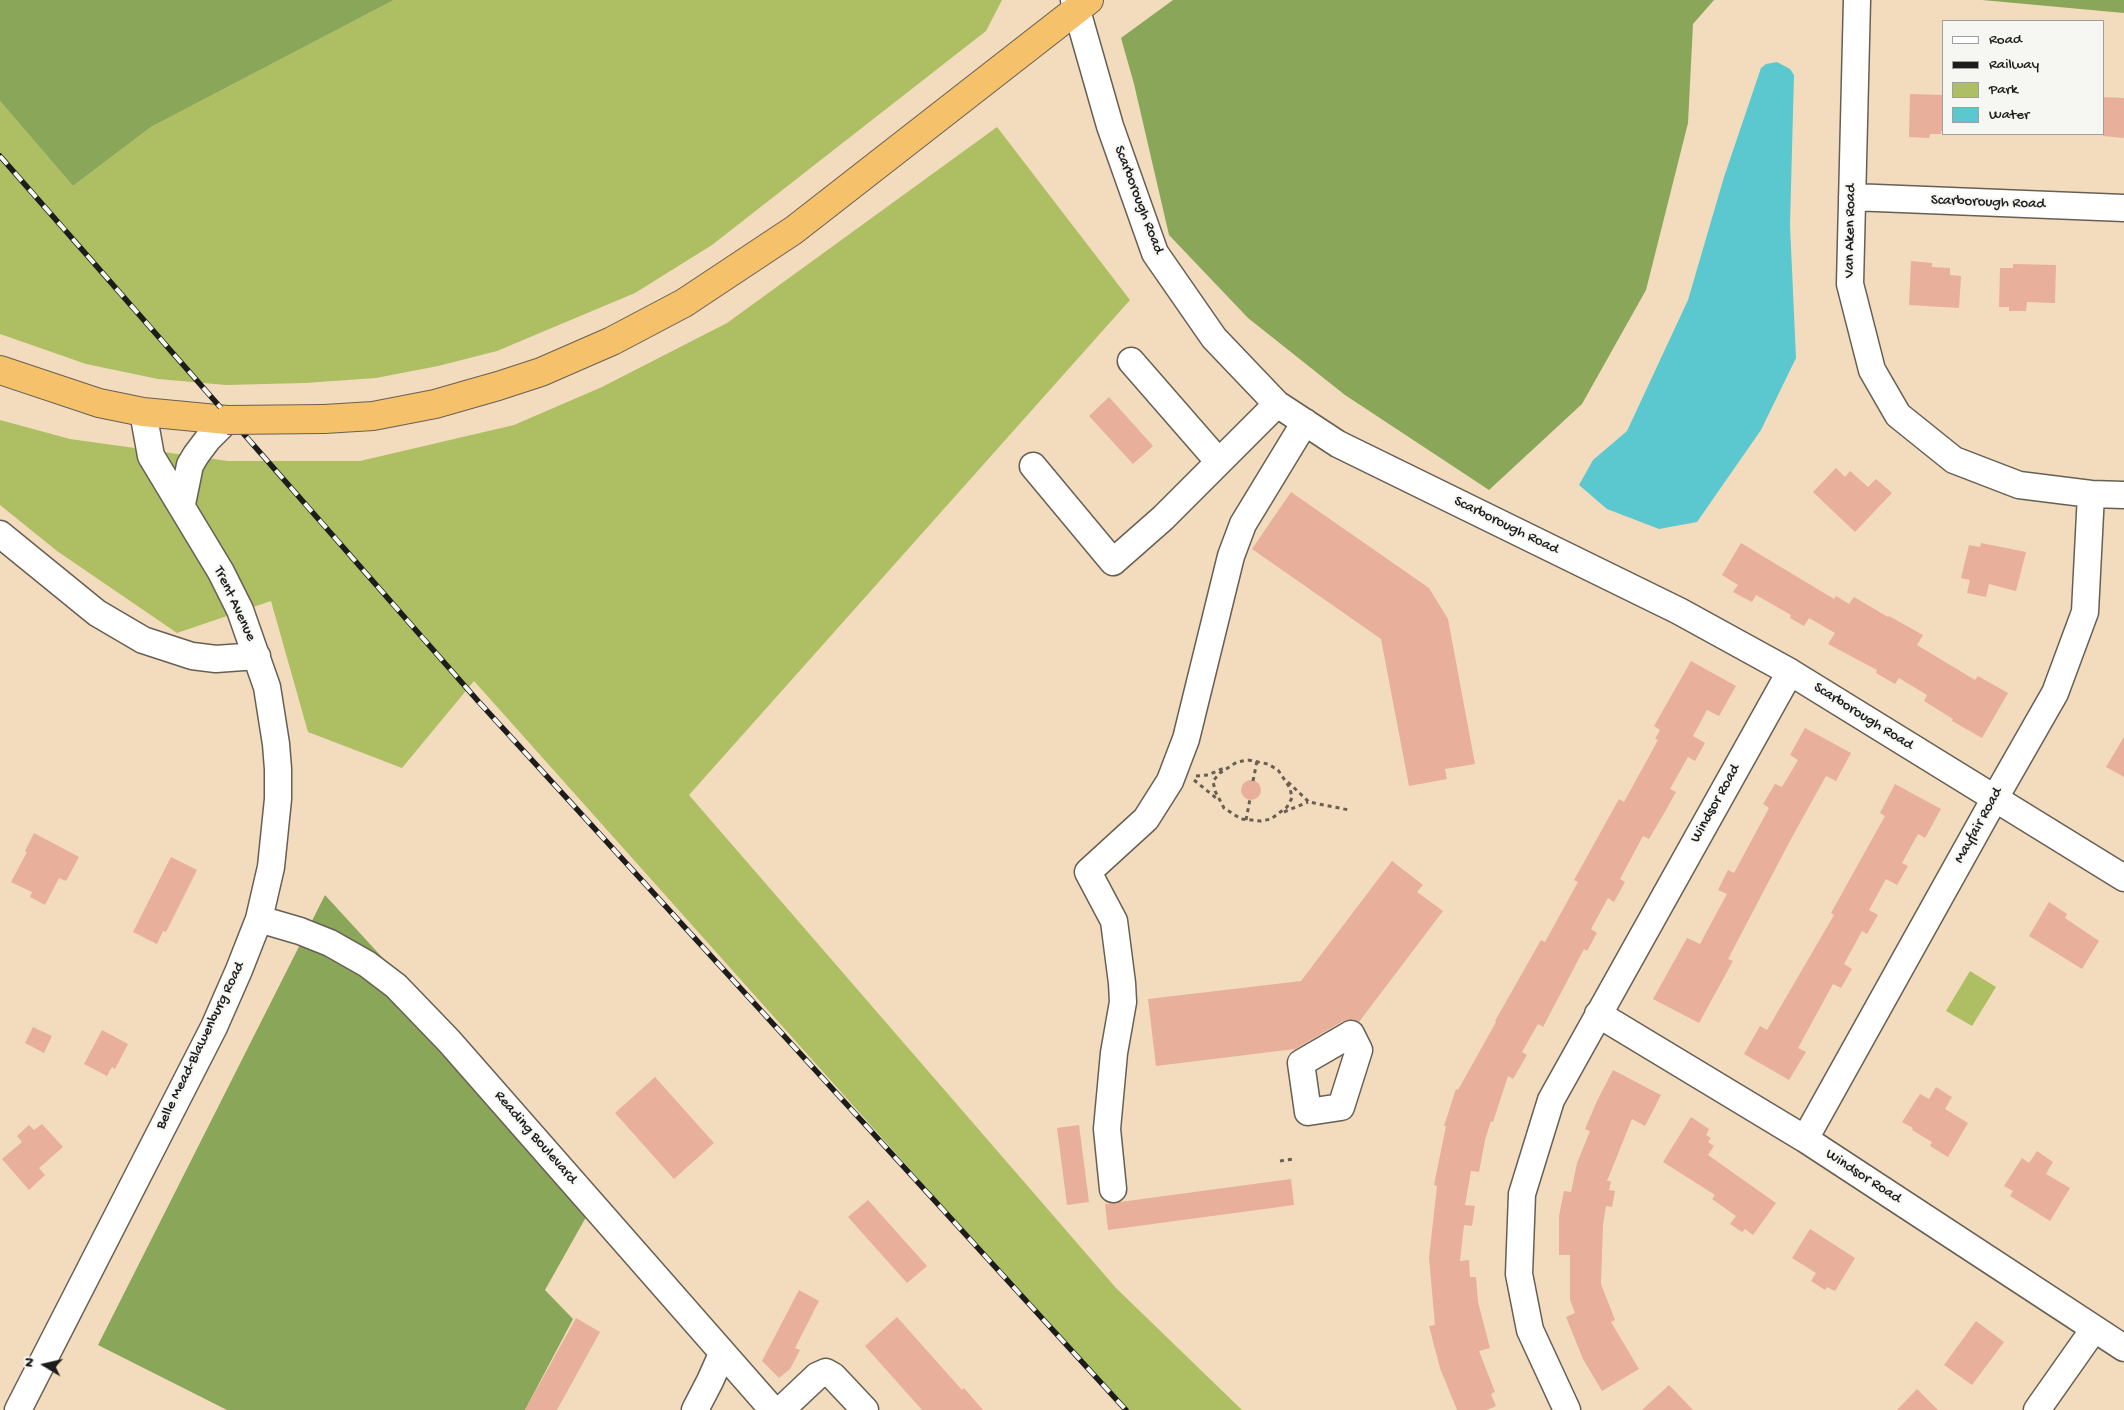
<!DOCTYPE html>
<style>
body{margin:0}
#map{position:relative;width:2124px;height:1410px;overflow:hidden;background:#f3dcbd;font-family:"Gochi Hand",sans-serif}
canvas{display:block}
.legend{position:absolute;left:1942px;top:20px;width:162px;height:115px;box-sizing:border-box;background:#f6f6f2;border:1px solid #9f9f9c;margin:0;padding:6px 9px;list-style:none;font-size:15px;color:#1c1c1c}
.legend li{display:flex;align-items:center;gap:10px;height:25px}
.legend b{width:25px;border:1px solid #9f9f9c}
.north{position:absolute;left:20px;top:1340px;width:50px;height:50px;-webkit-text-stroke:4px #f6f6f2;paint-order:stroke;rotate:279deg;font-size:14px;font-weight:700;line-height:20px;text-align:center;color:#1c1c1c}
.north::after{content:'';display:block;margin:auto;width:18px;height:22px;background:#1c1c1c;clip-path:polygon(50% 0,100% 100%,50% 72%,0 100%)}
</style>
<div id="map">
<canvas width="2124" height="1410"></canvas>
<ul class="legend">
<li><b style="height:6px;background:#fff"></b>Road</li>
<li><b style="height:6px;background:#1c1c1c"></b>Railway</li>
<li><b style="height:14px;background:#adbf62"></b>Park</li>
<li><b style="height:14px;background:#5bc8d0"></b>Water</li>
</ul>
<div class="north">N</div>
</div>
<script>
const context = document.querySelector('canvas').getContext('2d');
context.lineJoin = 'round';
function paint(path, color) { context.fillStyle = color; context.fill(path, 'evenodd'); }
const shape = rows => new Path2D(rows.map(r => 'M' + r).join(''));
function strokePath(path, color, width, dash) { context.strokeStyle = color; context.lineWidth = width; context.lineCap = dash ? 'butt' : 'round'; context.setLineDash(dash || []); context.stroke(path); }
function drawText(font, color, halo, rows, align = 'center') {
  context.font = font + ' "Gochi Hand",sans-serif'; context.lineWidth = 4; context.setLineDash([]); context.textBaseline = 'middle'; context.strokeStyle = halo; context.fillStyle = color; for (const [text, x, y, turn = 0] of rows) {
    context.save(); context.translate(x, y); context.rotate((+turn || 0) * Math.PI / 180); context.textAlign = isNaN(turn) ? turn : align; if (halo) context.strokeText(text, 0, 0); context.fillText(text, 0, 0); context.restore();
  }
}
paint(shape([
 [394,0,1002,0,986,31,712,245,635,293,497,351,438,366,376,378,305,383,226,385,158,379,86,364,0,334,0,101,73,186,151,127],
 [997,127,1130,300,689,795,1116,1288,1242,1410,1125,1410,474,681,402,768,308,732,271,601,177,633,57,551,0,505,0,420,70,439,228,461,360,461,514,425,602,387,727,323],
 [1970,971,1996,987,1972,1026,1946,1011]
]), '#adbf62');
paint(shape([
 [0,0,394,0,151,127,73,186,0,101],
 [1173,0,1714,0,1693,24,1688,123,1646,290,1582,404,1489,490,1345,395,1248,318,1169,235,1134,84,1121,38],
 [1982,0,2124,0,2124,13],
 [325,895,599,1194,545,1290,573,1319,525,1410,227,1410,98,1345]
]), '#8aa658');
paint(shape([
 [1777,62,1790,69,1794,75,1790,225,1796,358,1761,430,1697,522,1659,529,1607,509,1579,485,1593,460,1627,431,1688,300,1724,177,1761,68,1766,64]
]), '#5bc8d0');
paint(shape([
 [1910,94,1943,95,1943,131,1941,131,1941,134,1930,134,1929,138,1909,137],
 [2103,97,2124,98,2124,138,2103,136],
 [1911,261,1932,263,1932,267,1950,268,1950,275,1961,276,1959,308,1909,305],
 [2013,264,2056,265,2055,303,2027,302,2026,311,2009,311,2009,307,1999,307,2000,268,2013,268],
 [1109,397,1153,446,1133,464,1089,416],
 [1836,468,1845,477,1850,471,1868,487,1876,479,1892,493,1855,532,1813,492],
 [1291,492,1429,588,1448,619,1475,764,1445,769,1447,779,1409,786,1381,639,1252,549],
 [1741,543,1834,599,1836,596,1849,604,1854,597,1888,617,1889,616,1923,635,1917,645,1975,680,1978,676,2008,693,1982,738,1952,721,1953,719,1924,701,1927,695,1899,678,1895,684,1876,673,1877,670,1828,644,1835,633,1809,618,1804,626,1790,618,1791,615,1756,595,1752,602,1733,592,1738,585,1722,575],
 [1981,543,2026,552,2016,591,1989,584,1986,597,1967,593,1970,580,1961,578,1969,545,1980,547],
 [1691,661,1736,686,1719,716,1707,710,1693,736,1705,743,1695,761,1688,757,1670,789,1676,792,1666,810,1649,839,1643,836,1620,879,1625,882,1614,902,1608,898,1591,929,1597,933,1587,951,1584,949,1543,1027,1538,1024,1522,1052,1527,1055,1513,1079,1508,1076,1493,1122,1491,1121,1485,1140,1479,1172,1471,1171,1465,1205,1475,1206,1472,1226,1464,1225,1460,1261,1469,1260,1470,1277,1476,1277,1478,1302,1490,1348,1479,1351,1495,1392,1491,1394,1496,1406,1487,1410,1457,1410,1440,1368,1429,1326,1435,1325,1429,1258,1437,1186,1434,1185,1446,1126,1444,1126,1456,1089,1458,1090,1496,1022,1495,1021,1541,940,1545,942,1578,882,1574,880,1619,799,1624,802,1658,740,1655,739,1660,730,1654,726],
 [1805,728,1851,753,1836,781,1826,776,1791,839,1728,959,1733,961,1699,1023,1653,999,1687,938,1700,944,1708,929,1727,894,1718,890,1728,870,1734,873,1769,808,1763,804,1775,784,1782,787,1798,760,1790,755],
 [2124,737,2124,777,2106,767],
 '1241 790a10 10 0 1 1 20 0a10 10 0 1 1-20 0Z',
 [1895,784,1941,809,1925,838,1918,834,1902,863,1908,866,1897,885,1886,879,1869,910,1878,915,1867,934,1862,931,1844,964,1852,969,1841,988,1833,984,1798,1048,1806,1052,1789,1080,1744,1054,1760,1026,1767,1030,1834,915,1831,913,1885,816,1880,813],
 [34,833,79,857,66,881,59,878,45,905,30,897,32,892,11,882,27,852,25,851],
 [171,857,197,870,166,932,163,931,157,944,133,932],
 [1392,861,1423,885,1417,892,1443,911,1359,1022,1352,1019,1343,1021,1295,1049,1156,1066,1148,999,1301,981],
 [2049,902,2067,914,2065,918,2099,941,2082,969,2029,936],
 [33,1027,52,1036,44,1053,25,1043],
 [102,1030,128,1044,115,1069,112,1067,107,1076,84,1064],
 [1613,1070,1661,1095,1645,1126,1632,1119,1607,1181,1611,1181,1609,1190,1615,1191,1612,1207,1606,1206,1603,1225,1601,1284,1615,1320,1611,1322,1639,1369,1602,1391,1583,1359,1566,1317,1575,1313,1570,1300,1570,1255,1559,1255,1559,1216,1564,1191,1571,1192,1577,1163,1590,1131,1585,1129,1597,1101],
 [655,1077,714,1143,674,1179,615,1113],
 [1936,1087,1952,1097,1945,1109,1968,1123,1948,1157,1930,1146,1932,1142,1912,1130,1913,1128,1902,1122,1920,1094,1929,1099],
 [1691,1117,1709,1129,1706,1135,1711,1138,1708,1142,1714,1146,1708,1155,1776,1203,1753,1235,1745,1229,1742,1232,1730,1224,1736,1216,1712,1199,1715,1195,1663,1162],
 [42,1124,63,1147,39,1168,45,1175,29,1190,2,1159,22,1142,17,1136,29,1125,34,1130],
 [1079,1125,1089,1202,1067,1205,1057,1128],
 [2037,1151,2053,1162,2046,1174,2070,1188,2050,1221,2010,1196,2013,1191,2004,1186,2022,1158,2029,1163],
 [1291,1179,1294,1205,1108,1230,1105,1204],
 [868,1200,927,1266,907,1283,848,1217],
 [1810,1229,1855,1258,1835,1291,1827,1287,1825,1290,1811,1281,1816,1273,1792,1258],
 [799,1290,819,1301,795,1348,800,1350,790,1369,779,1378,762,1361],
 [897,1317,962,1390,964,1388,983,1410,922,1410,865,1346],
 [576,1318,600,1332,557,1410,525,1410],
 [1976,1321,2004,1342,1972,1385,1944,1365],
 [1669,1385,1693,1410,1642,1410],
 [1917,1389,1938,1410,1897,1410]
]), '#e8af9a');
const minor = shape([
 [1074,0,1110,126,1155,253,1214,338,1277,404,1338,444,1679,611,1790,672,2124,878],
 [1857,0,1850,284,1872,370,1898,415,1954,460,2019,485,2091,494,2124,495],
 [1852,197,2124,208],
 [1131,361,1219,462],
 [1033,466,1113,562,1163,518,1277,404],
 [182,504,190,465,196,455,208,439,227,420],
 [0,534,97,613,143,640,192,656,216,659,257,656],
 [259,919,300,931,330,943,367,964,396,986,449,1041,773,1410],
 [1598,1014,1805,1139,2124,1348],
 [1351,1034,1359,1050,1341,1107,1308,1112,1301,1063,1351,1034],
 [1805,1139,1995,798,2055,693,2085,612,2091,494],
 [1113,1189,1107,1129,1114,1053,1123,1002,1122,983,1114,921,1088,872,1146,819,1170,781,1186,739,1231,556,1243,524,1305,422],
 [18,1410,214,1027,239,970,259,919,271,867,278,799,278,769,276,744,267,687,240,610,221,572,151,456,143,412],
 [695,1410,710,1381,722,1354],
 [781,1410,817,1376,826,1372,833,1376,865,1410],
 [1567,1410,1530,1330,1519,1274,1522,1194,1551,1100,1790,672],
 [2037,1410,2094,1329]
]);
const highway = shape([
 [0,370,99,403,143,412,227,420],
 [324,419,373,416,435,404,498,386,541,372,612,341,684,303,794,230,1089,0]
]);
strokePath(minor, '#675f54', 29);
strokePath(highway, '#675f54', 30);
strokePath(shape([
 [1248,760,1268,764,1278,770,1290,788,1292,798,1287,807,1271,819,1261,821,1241,819,1224,808,1215,791,1213,781,1220,773,1237,762,1248,760],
 [1196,776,1208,775,1224,768],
 [1194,780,1216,798],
 [1253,781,1257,761],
 [1288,782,1309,802,1349,810],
 [1284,812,1308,802],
 [1246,820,1250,799],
 [1280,1161,1293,1159]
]), '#675f54', 3, [4, 4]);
strokePath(minor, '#fff', 26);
strokePath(highway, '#f5c16b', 28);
const rail = shape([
 [0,156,478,701,1126,1410]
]);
strokePath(rail, '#1c1c1c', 5.5);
strokePath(rail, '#f6f6f2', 4, [11]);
const highwayBridge = shape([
 [227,420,324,419]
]);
strokePath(highwayBridge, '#675f54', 30, []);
strokePath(highwayBridge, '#f5c16b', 28);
drawText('15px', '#1c1c1c', '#f6f6f2', [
 ["Scarborough Road",1138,200,69],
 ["Scarborough Road",1988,203,2],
 ["Van Aken Road",1851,231,-89],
 ["Scarborough Road",1506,526,26],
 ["Trent Avenue",234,604,65],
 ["Scarborough Road",1863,717,32],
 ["Windsor Road",1716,804,-61],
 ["Mayfair Road",1979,826,-61],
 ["Belle Mead-Blawenburg Road",201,1046,-64],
 ["Reading Boulevard",535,1138,49],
 ["Windsor Road",1863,1177,33]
]);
</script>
